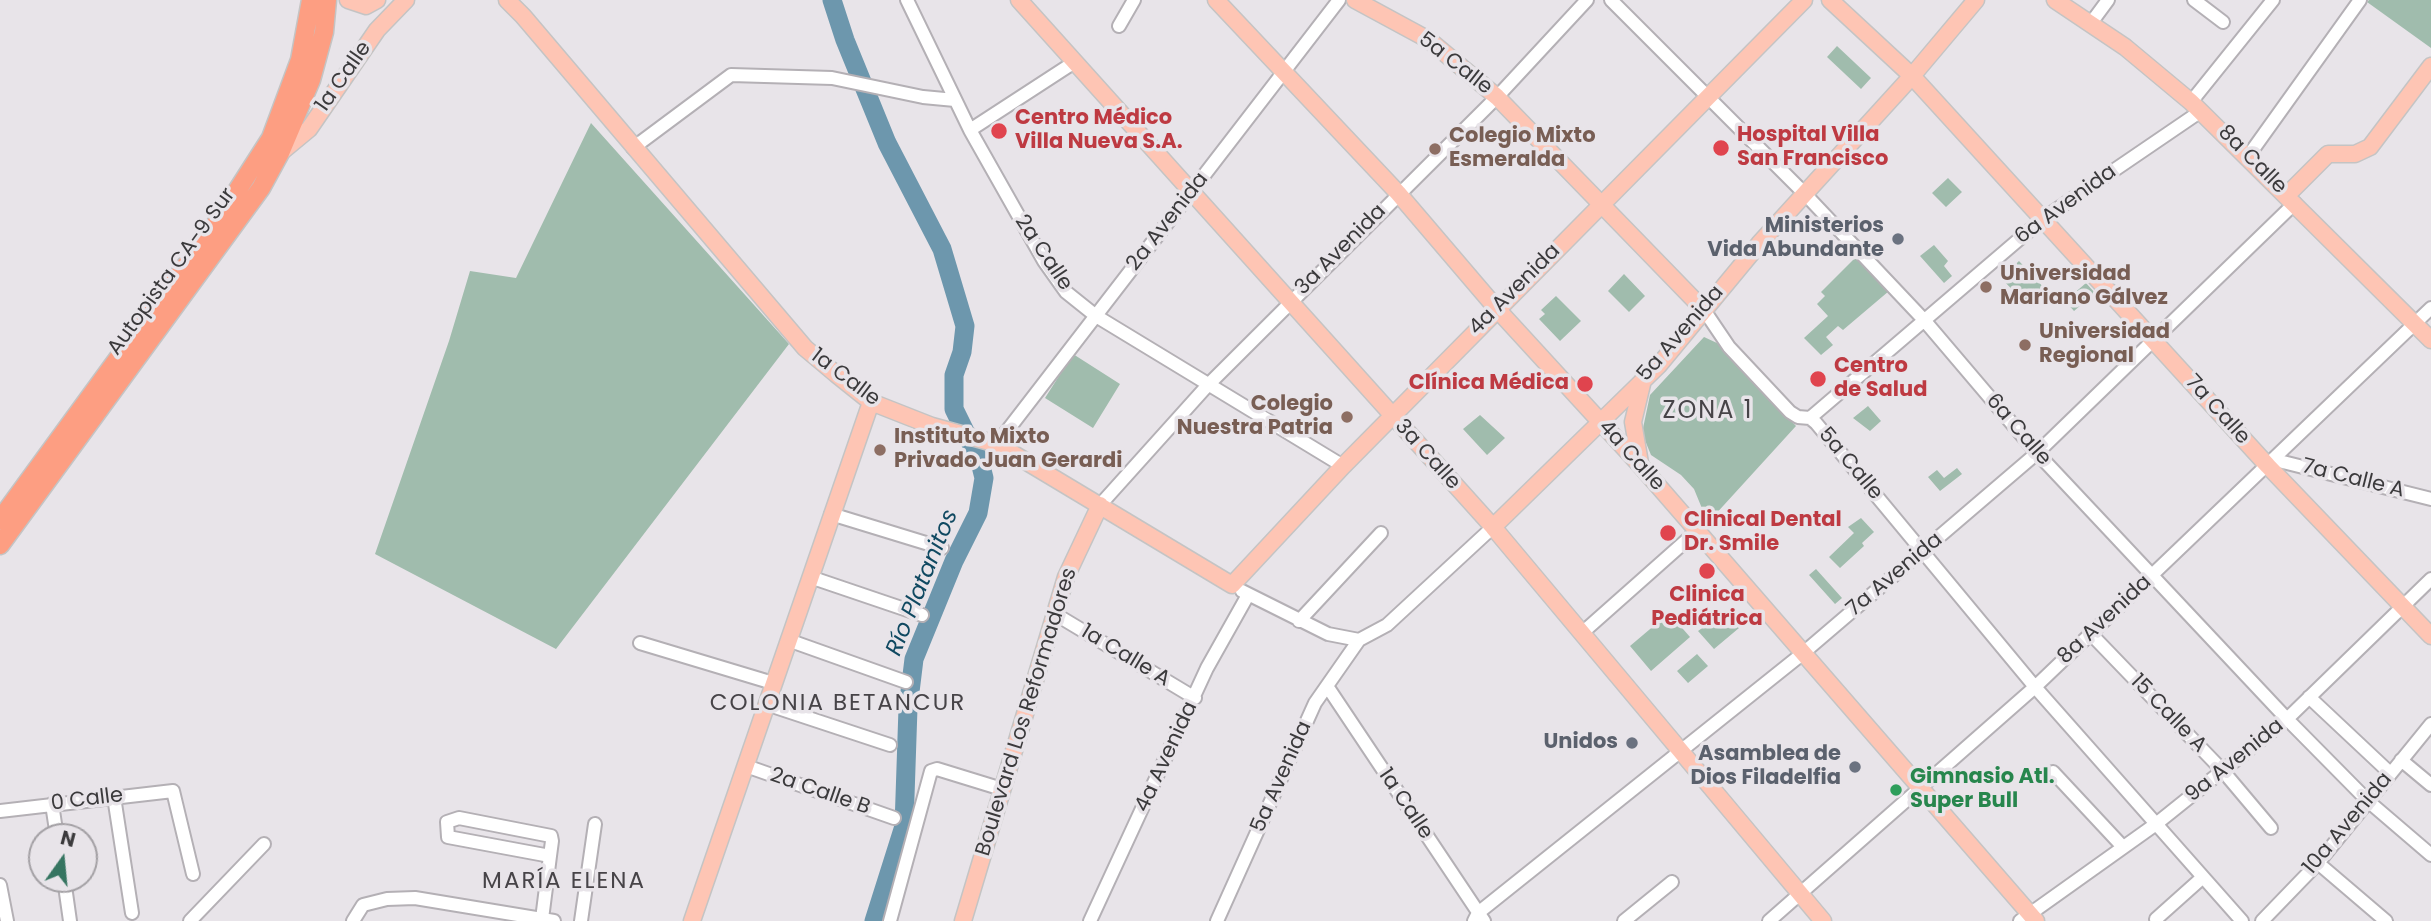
<!DOCTYPE html>
<meta charset="utf-8">
<style>
body{margin:0}
#map{position:relative;width:2431px;height:921px;overflow:hidden;background:#e8e4e9;font-family:Poppins,sans-serif}
canvas{display:block}
.north{position:absolute;left:28px;top:823px;width:70px;height:70px;box-sizing:border-box;background:#e8e4e9;border:2px solid #a3a0a4;border-radius:50%;rotate:15deg;font-size:19px;font-weight:700;line-height:28px;text-align:center;color:#3b3a3c}
.north::after{content:'';display:block;margin:auto;width:24px;height:32px;background:#367561;clip-path:polygon(50% 0,100% 100%,50% 72%,0 100%)}
</style>
<div id="map">
<canvas width="2431" height="921"></canvas>
<div class="north">N</div>
</div>
<script>
const context = document.querySelector('canvas').getContext('2d');
context.lineJoin = 'round';
function paint(path, color) { context.fillStyle = color; context.fill(path, 'evenodd'); }
const shape = rows => new Path2D(rows.map(r => 'M' + r).join(''));
function strokePath(path, color, width, dash) { context.strokeStyle = color; context.lineWidth = width; context.lineCap = dash ? 'butt' : 'round'; context.setLineDash(dash || []); context.stroke(path); }
function drawText(font, color, halo, rows, align = 'center') {
  context.font = font + ' Poppins,sans-serif'; context.lineWidth = 7; context.setLineDash([]); context.textBaseline = 'middle'; context.strokeStyle = halo; context.fillStyle = color; for (const [text, x, y, turn = 0] of rows) {
    context.save(); context.translate(x, y); context.rotate((+turn || 0) * Math.PI / 180); context.textAlign = isNaN(turn) ? turn : align; if (halo) context.strokeText(text, 0, 0); context.fillText(text, 0, 0); context.restore();
  }
}
paint(shape([
 [2369,0,2431,0,2431,48,2367,2],
 [1837,46,1871,78,1861,89,1827,57],
 [591,123,789,344,556,649,375,554,449,341,470,271,516,278],
 [1948,178,1962,192,1946,207,1932,193],
 [1934,245,1948,261,1944,266,1952,276,1944,283,1920,256],
 [1855,258,1889,291,1843,330,1838,326,1826,337,1833,345,1821,355,1804,338,1828,316,1817,304,1825,296,1821,292],
 [2019,261,2046,290,2028,306,2001,278],
 [1624,274,1645,296,1629,312,1608,291],
 [2086,283,2095,293,2074,311,2065,301],
 [1556,296,1581,321,1560,341,1539,319,1545,314,1541,310],
 [1704,337,1717,343,1796,426,1703,528,1701,506,1694,489,1681,475,1651,455,1642,433,1650,395],
 [1073,354,1120,384,1093,428,1045,398],
 [1868,406,1881,421,1870,431,1853,418],
 [1480,415,1505,438,1487,455,1463,429],
 [1957,468,1962,474,1940,491,1928,477,1937,470,1944,478],
 [1861,518,1874,532,1862,543,1864,546,1840,568,1829,557,1854,533,1848,527],
 [1816,569,1842,598,1835,604,1809,575],
 [1725,612,1739,628,1714,649,1698,631],
 [1669,613,1690,637,1651,671,1630,646],
 [1697,654,1708,666,1688,683,1677,671]
]), '#a0bcad');
strokePath(shape([
 [832,0,845,40,887,143,942,249,965,326,962,352,954,375,954,409,980,462,984,478,978,513,954,561,914,659,908,708,904,826,874,921]
]), '#6d97ad', 19);
const minor = shape([
 [907,0,970,130,1044,261,1066,292,1096,316,1343,466],
 [1611,0,1805,194,1924,320,2037,453,2287,719,2368,801,2431,855],
 [2194,0,2223,22],
 [2091,23,2108,0],
 [1119,26,1134,0],
 [2191,102,2273,0],
 [970,130,1073,63],
 [633,148,731,75,832,78,923,97,955,100],
 [2249,155,2360,0],
 [1704,310,1729,347,1790,412,1798,417,1810,418,1816,423,2035,687,2242,921],
 [1810,418,2044,218,2201,111],
 [997,444,1339,0],
 [2275,460,2431,499],
 [1100,505,1207,386,1497,97,1587,0],
 [831,514,942,548],
 [810,577,922,615],
 [1242,591,1328,634,1359,640,1387,625,1493,527],
 [1055,614,1195,698],
 [1299,621,1381,533],
 [1582,633,1697,531],
 [2090,633,2223,771,2271,828],
 [788,640,906,682],
 [640,643,773,683],
 [1327,686,1484,921],
 [2309,697,2390,773],
 [766,704,890,745],
 [2401,760,2431,785],
 [746,766,894,818],
 [2053,772,2123,847],
 [114,797,132,913],
 [52,804,57,837],
 [0,811,173,791,193,874],
 [2318,863,2386,921],
 [64,879,70,921],
 [0,885,7,921],
 [542,919,550,856,552,841,551,836,459,818,447,822,448,837,550,856],
 [2156,919,2203,877],
 [190,921,264,844],
 [353,921,363,905,387,899,415,898,554,921],
 [581,921,595,824],
 [890,921,931,771,937,769,1002,789],
 [1090,921,1207,668,1248,595],
 [1217,921,1315,703,1359,640],
 [1474,921,1478,913,1802,654,2037,453,2295,203],
 [1624,921,1672,882],
 [1769,921,2035,687,2431,308],
 [2020,921,2156,824,2287,719,2431,579],
 [2262,921,2318,863,2431,724]
]);
const major = shape([
 [348,0,366,6,377,0],
 [507,0,523,16,805,348,836,374,871,402,932,426,997,444,1232,585,1343,466,1804,0],
 [1019,0,1493,527,1823,921],
 [1216,0,1398,193,1497,309,1640,465,2036,921],
 [1355,0,1429,40,1497,97,1704,310],
 [1830,0,1912,76,2268,466,2431,636],
 [2055,0,2125,47,2191,102,2431,340],
 [280,153,309,129,377,30,406,0],
 [2287,195,2328,154,2355,154,2370,147,2431,66],
 [1640,463,1633,422,1643,380],
 [1493,527,1659,365,1759,244,1912,76,1976,0],
 [692,921,871,402],
 [963,921,1066,577,1100,505]
]);
const highway = shape([
 [0,520,212,230,271,138,300,60,311,0],
 [0,545,261,188,280,153,311,80,324,32,327,0]
]);
strokePath(minor, '#b4b0b5', 16);
strokePath(major, '#c4c4c4', 19);
strokePath(highway, '#c4c4c4', 21);
strokePath(minor, '#fff', 12);
strokePath(major, '#fec5b4', 16);
strokePath(highway, '#fd9e82', 18);
for (const [x, y, r, color] of [
 [999,131,9,"#e0444e"],
 [1721,148,9,"#e0444e"],
 [1435,149,7,"#8d6e63"],
 [1898,239,7,"#6b7280"],
 [1986,287,7,"#8d6e63"],
 [2025,345,7,"#8d6e63"],
 [1818,379,9,"#e0444e"],
 [1585,384,9,"#e0444e"],
 [1347,417,7,"#8d6e63"],
 [880,450,7,"#8d6e63"],
 [1668,533,9,"#e0444e"],
 [1707,571,9,"#e0444e"],
 [1632,743,7,"#6b7280"],
 [1855,767,7,"#6b7280"],
 [1896,790,7,"#2e9e5b"]
]) { const dot = new Path2D(); dot.arc(x, y, r, 0, 2 * Math.PI); context.fillStyle = color; context.fill(dot); strokePath(dot, '#e8e4e9', 2.5); }
drawText('21px', '#3b3a3c', '#e8e4e9', [
 ["5a Calle",1455,64,38],
 ["1a Calle",344,77,-55],
 ["8a Calle",2252,160,45],
 ["6a Avenida",2066,205,-36],
 ["2a Avenida",1168,222,-52],
 ["3a Avenida",1341,250,-45],
 ["2a Calle",1043,253,56],
 ["Autopista CA-9 Sur",172,272,-54],
 ["4a Avenida",1515,290,-45],
 ["5a Avenida",1681,334,-49],
 ["1a Calle",845,378,37],
 ["7a Calle",2217,410,48],
 ["6a Calle",2018,430,49],
 ["3a Calle",1427,455,48],
 ["4a Calle",1631,456,48],
 ["5a Calle",1850,464,50],
 ["7a Calle A",2353,479,14],
 ["7a Avenida",1895,575,-40],
 ["8a Avenida",2105,620,-43],
 ["1a Calle A",1125,656,31],
 ["Boulevard Los Reformadores",1027,712,-73],
 ["15 Calle A",2168,714,46],
 ["4a Avenida",1167,757,-65],
 ["9a Avenida",2235,761,-39],
 ["5a Avenida",1282,777,-66],
 ["2a Calle B",820,792,19],
 ["0 Calle",87,800,-7],
 ["1a Calle",1405,804,56],
 ["10a Avenida",2348,824,-50]
]);
drawText('bold 21px', '#be3a42', '#e8e4e9', [
 ["Centro Médico",1015,119],
 ["Villa Nueva S.A.",1015,143],
 ["Hospital Villa",1737,136],
 ["San Francisco",1737,160],
 ["Centro",1834,367],
 ["de Salud",1834,391],
 ["Clínica Médica",1569,384,"right"],
 ["Clinical Dental",1684,521],
 ["Dr. Smile",1684,545],
 ["Clinica",1707,596,"center"],
 ["Pediátrica",1707,620,"center"]
], 'left');
drawText('bold 21px', '#785e54', '#e8e4e9', [
 ["Colegio Mixto",1449,137],
 ["Esmeralda",1449,161],
 ["Universidad",2000,275],
 ["Mariano Gálvez",2000,299],
 ["Universidad",2039,333],
 ["Regional",2039,357],
 ["Colegio",1333,405,"right"],
 ["Nuestra Patria",1333,429,"right"],
 ["Instituto Mixto",894,438],
 ["Privado Juan Gerardi",894,462]
], 'left');
drawText('bold 21px', '#5b616d', '#e8e4e9', [
 ["Ministerios",1884,227],
 ["Vida Abundante",1884,251],
 ["Unidos",1618,743],
 ["Asamblea de",1841,755],
 ["Dios Filadelfia",1841,779]
], 'right');
drawText('bold 21px', '#27864d', '#e8e4e9', [
 ["Gimnasio Atl.",1910,778],
 ["Super Bull",1910,802]
], 'left');
drawText('italic 23px', '#104961', '#e8e4e9', [
 ["Río Platanitos",923,583,-68]
]);
context.letterSpacing = '2px';
drawText('23px', '#474448', '#e8e4e9', [
 ["COLONIA BETANCUR",838,704],
 ["MARÍA ELENA",564,882]
]);
context.letterSpacing = '0px';
context.letterSpacing = '2px';
drawText('24px', '#474448', '#e8e4e9', [
 ["ZONA 1",1708,412]
]);
context.letterSpacing = '0px';
</script>
